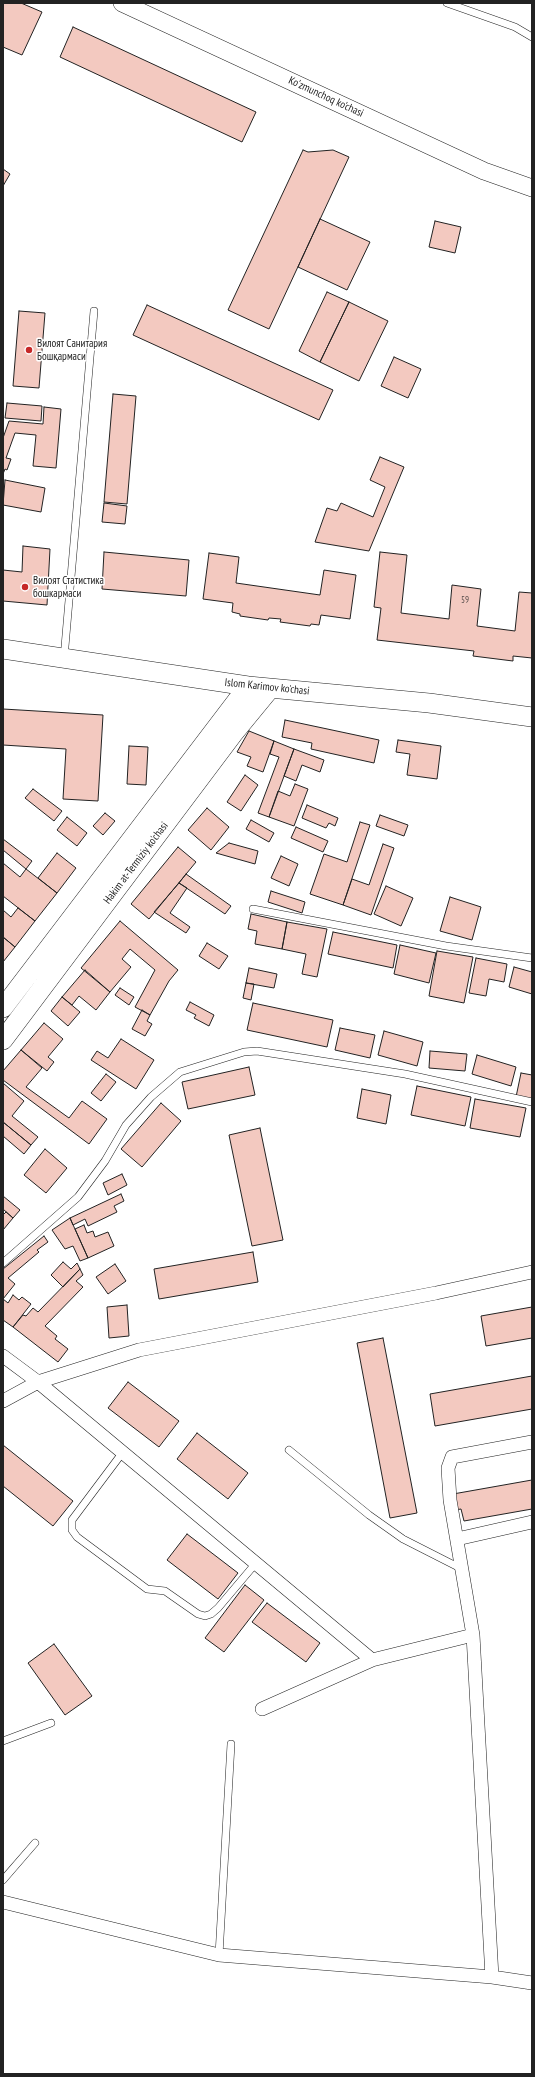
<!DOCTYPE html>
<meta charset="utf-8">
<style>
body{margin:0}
#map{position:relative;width:535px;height:2077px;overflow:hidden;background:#fff;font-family:"PT Sans Narrow",sans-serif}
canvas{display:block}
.frame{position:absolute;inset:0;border:4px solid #222;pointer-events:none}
</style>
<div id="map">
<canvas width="535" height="2077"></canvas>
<div class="frame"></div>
</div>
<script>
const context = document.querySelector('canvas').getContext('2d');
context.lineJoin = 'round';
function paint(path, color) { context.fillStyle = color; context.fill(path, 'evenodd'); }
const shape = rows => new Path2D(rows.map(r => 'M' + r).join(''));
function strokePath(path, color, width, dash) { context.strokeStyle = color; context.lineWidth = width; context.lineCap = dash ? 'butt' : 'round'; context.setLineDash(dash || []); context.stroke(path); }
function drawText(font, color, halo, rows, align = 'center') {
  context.font = font + ' "PT Sans Narrow",sans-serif'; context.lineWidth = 3; context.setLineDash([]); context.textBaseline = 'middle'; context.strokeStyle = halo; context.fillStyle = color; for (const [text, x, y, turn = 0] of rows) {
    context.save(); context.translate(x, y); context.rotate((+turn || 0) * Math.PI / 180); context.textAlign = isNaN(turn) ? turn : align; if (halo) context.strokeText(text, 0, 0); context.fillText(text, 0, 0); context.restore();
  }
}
const building = shape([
 [3,3,21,3,42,12,22,55,3,47,3,3],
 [73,27,256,112,242,142,60,57,73,27],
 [303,150,308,152,333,150,349,157,269,329,228,310,303,150],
 [3,169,10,174,3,186,3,169],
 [320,219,370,242,347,290,298,267,320,219],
 [435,221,461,227,455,253,429,247,435,221],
 [327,292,349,302,320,362,299,351,327,292],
 [349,302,388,321,359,381,320,362,349,302],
 [147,305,333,390,319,420,133,335,147,305],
 [19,311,45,313,39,388,13,386,19,311],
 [394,357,421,369,408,398,381,386,394,357],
 [113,394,136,396,127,504,104,502,113,394],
 [7,403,42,406,41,421,5,418,7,403],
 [44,407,61,409,56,468,33,466,36,435,15,433,6,458,11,459,7,470,5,469,3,474,3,438,9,421,43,424,44,407],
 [380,457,404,467,369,551,315,542,327,508,337,511,341,503,373,517,385,487,370,480,380,457],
 [5,480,45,488,41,512,3,505,5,480],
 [104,503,127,506,125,524,102,522,104,503],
 [23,546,50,549,47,605,3,601,3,570,22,572,23,546],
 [104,552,189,560,186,596,102,589,104,552],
 [380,552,407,555,401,613,449,619,452,585,481,589,477,626,515,631,519,592,532,593,532,658,513,656,513,661,473,656,474,651,377,640,381,608,374,607,380,552],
 [209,553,239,557,236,583,320,595,324,570,356,575,350,619,321,615,319,625,311,624,310,626,280,622,281,619,269,618,268,620,240,616,240,614,232,612,233,603,203,599,209,553],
 [3,709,103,715,98,801,63,799,66,749,3,745,3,709],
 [285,720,379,740,374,763,311,749,312,743,282,737,285,720],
 [249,731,274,741,263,772,247,766,251,757,237,752,249,731],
 [398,740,441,746,437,779,407,775,410,754,396,752,398,740],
 [274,741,294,749,269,817,258,813,279,757,270,754,274,741],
 [129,746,148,747,146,785,127,784,129,746],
 [294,749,324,760,320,772,302,765,296,781,284,776,294,749],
 [245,775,258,785,241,811,227,802,245,775],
 [295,784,308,789,294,826,269,817,278,791,290,796,295,784],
 [33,789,62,811,54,821,25,798,33,789],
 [307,805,338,818,335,826,329,823,326,828,302,818,307,805],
 [207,808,229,827,211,850,188,830,207,808],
 [105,813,115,821,103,835,93,826,105,813],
 [380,815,408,825,404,836,376,826,380,815],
 [67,817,87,833,77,846,57,830,67,817],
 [251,820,274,833,269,842,246,829,251,820],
 [360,822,370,825,343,905,310,894,324,854,347,862,360,822],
 [296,827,328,841,323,852,291,838,296,827],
 [3,839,32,861,26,869,3,850,3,839],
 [229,843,258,851,255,864,216,853,229,843],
 [383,844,394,848,371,915,343,905,352,879,369,885,383,844],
 [178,847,196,862,149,919,131,904,178,847],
 [57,853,76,868,57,893,38,878,57,853],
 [281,856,298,864,289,886,271,878,281,856],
 [3,863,20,877,26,869,57,893,35,921,3,896,3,863],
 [186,874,231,906,225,914,179,883,186,874],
 [179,883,187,888,170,913,190,927,186,933,154,912,179,883],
 [386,886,413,898,401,926,374,914,386,886],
 [271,891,305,902,302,913,268,902,271,891],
 [450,897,481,907,472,940,440,931,450,897],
 [18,908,35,921,15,947,3,937,3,910,11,917,18,908],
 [251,914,287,922,282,949,255,944,257,931,248,929,251,914],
 [120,921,178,970,169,981,150,1015,135,1007,155,970,130,949,122,959,131,967,110,992,81,968,120,921],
 [287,922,327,929,317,977,302,974,306,954,282,949,287,922],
 [333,932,397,945,393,968,328,954,333,932],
 [3,937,15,947,3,962,3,937],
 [207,943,228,956,219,969,199,956,207,943],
 [400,945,436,953,429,983,394,974,400,945],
 [437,951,473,957,464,1003,429,996,437,951],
 [476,958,507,964,504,982,489,979,486,996,469,993,476,958],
 [514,967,532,972,532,994,509,987,514,967],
 [249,968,277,974,274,988,246,983,249,968],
 [85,970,110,992,96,1010,79,996,72,1005,62,997,85,970],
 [246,983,254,984,251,1000,243,998,246,983],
 [120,988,134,997,129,1005,115,995,120,988],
 [62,997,80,1012,68,1026,51,1011,62,997],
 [190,1002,214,1015,209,1026,194,1018,196,1015,186,1010,190,1002],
 [253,1003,333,1020,327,1047,247,1030,253,1003],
 [142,1010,150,1015,147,1021,152,1024,145,1036,132,1029,142,1010],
 [44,1023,63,1039,48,1057,54,1062,47,1071,21,1050,44,1023],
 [340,1028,375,1035,370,1058,335,1050,340,1028],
 [384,1031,423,1042,417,1066,378,1055,384,1031],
 [121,1039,154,1060,136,1089,91,1060,97,1051,108,1058,121,1039],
 [21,1050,42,1068,26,1087,69,1118,82,1101,107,1119,89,1144,3,1080,3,1071,21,1050],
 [430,1051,467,1054,465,1071,429,1068,430,1051],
 [477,1055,516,1067,511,1086,472,1074,477,1055],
 [249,1067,255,1095,188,1109,182,1082,249,1067],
 [521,1073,532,1075,532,1100,516,1097,521,1073],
 [106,1074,116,1082,101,1101,91,1093,106,1074],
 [3,1083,24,1101,12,1116,38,1137,31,1145,3,1122,3,1083],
 [417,1086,471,1097,465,1126,411,1115,417,1086],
 [362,1089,391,1095,386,1124,357,1118,362,1089],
 [475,1099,526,1108,520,1137,470,1128,475,1099],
 [161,1103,181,1121,142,1167,121,1149,161,1103],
 [3,1122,31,1145,24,1154,3,1136,3,1122],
 [260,1128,283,1240,252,1246,229,1135,260,1128],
 [45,1149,67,1168,46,1193,24,1175,45,1149],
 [122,1174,127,1185,108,1195,103,1183,122,1174],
 [121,1194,124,1201,114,1206,117,1212,88,1226,85,1219,73,1225,70,1218,121,1194],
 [3,1196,20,1210,13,1218,3,1209,3,1196],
 [6,1212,13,1218,3,1230,3,1215,6,1212],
 [70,1218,88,1258,80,1261,73,1246,65,1249,52,1230,70,1218],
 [84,1225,87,1233,93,1231,95,1237,108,1232,114,1246,88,1258,75,1229,84,1225],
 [44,1236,48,1242,37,1250,39,1252,8,1278,15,1284,3,1299,3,1269,44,1236],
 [253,1252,258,1282,159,1299,154,1269,253,1252],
 [63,1262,71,1269,77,1263,80,1269,63,1287,51,1275,63,1262],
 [115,1264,126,1281,108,1294,96,1277,115,1264],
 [80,1269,83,1275,76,1281,83,1287,45,1326,57,1336,55,1339,68,1349,58,1362,13,1327,23,1315,26,1316,33,1308,38,1312,80,1269],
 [13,1295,19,1300,22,1297,31,1304,13,1327,3,1320,3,1299,8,1303,13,1295],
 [127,1305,129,1336,109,1338,107,1307,127,1305],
 [532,1307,532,1338,486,1346,481,1316,532,1307],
 [383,1338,417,1513,390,1518,357,1343,383,1338],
 [532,1376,532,1409,435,1426,430,1394,532,1376],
 [128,1382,179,1421,159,1447,108,1408,128,1382],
 [197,1433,248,1473,228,1499,177,1459,197,1433],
 [3,1445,73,1501,53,1526,3,1486,3,1445],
 [532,1480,532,1509,464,1521,461,1509,455,1510,453,1494,532,1480],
 [187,1534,238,1573,218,1599,167,1560,187,1534],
 [245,1585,264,1600,224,1652,205,1638,245,1585],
 [267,1603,320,1643,306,1662,252,1622,267,1603],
 [54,1644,92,1696,65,1715,28,1663,54,1644]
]);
paint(building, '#f3c9c0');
strokePath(building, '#222', 1);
const service = shape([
 [447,3,515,27,532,37],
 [64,658,94,311],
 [253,909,446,946,532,958],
 [3,1263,78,1197,105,1161,126,1125,151,1097,180,1072,244,1052,257,1051,405,1074,532,1102],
 [289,1450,369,1515,403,1539,462,1569],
 [123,1452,72,1520,72,1530,77,1537,147,1589,165,1591,198,1614,205,1616,211,1614,218,1608,256,1563],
 [3,1741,51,1723],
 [3,1880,35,1843],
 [219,1955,231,1744]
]);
const minor = shape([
 [3,1356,38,1382,372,1660,473,1635],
 [3,1401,38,1382,139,1350,436,1293,532,1272],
 [457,1539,532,1522],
 [262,1709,372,1660],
 [3,1902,219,1955,492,1977,532,1983],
 [492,1977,473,1635,450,1500,448,1468,452,1457,532,1442]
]);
const tertiary = shape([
 [122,3,484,171,532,188]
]);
const secondary = shape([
 [3,649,248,686,429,703,532,717],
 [3,1008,248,686],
 [3,1040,233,734,270,689]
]);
strokePath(service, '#222', 8);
strokePath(minor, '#222', 14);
strokePath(tertiary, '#222', 18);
strokePath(secondary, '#222', 20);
strokePath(service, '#fff', 7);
strokePath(minor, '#fff', 13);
strokePath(tertiary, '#fff', 17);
strokePath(secondary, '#fff', 19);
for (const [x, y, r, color] of [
 [29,350,4,"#c62828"],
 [25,587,4,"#c62828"]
]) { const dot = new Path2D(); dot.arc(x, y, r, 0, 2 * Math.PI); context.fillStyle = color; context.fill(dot); strokePath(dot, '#fff', 1.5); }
drawText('9px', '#564c4a', null, [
 ["59",465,600]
]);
drawText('11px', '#222', '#fff', [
 ["Ko'zmunchoq ko'chasi",326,97,25],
 ["Islom Karimov ko'chasi",267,687,6],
 ["Hakim at-Termiziy ko'chasi",136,863,-53]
]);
drawText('11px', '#222', '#fff', [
 ["Вилоят Санитария",37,344],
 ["Бошқармаси",37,357],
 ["Вилоят Статистика",33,581],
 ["бошкармаси",33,594]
], 'left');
</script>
